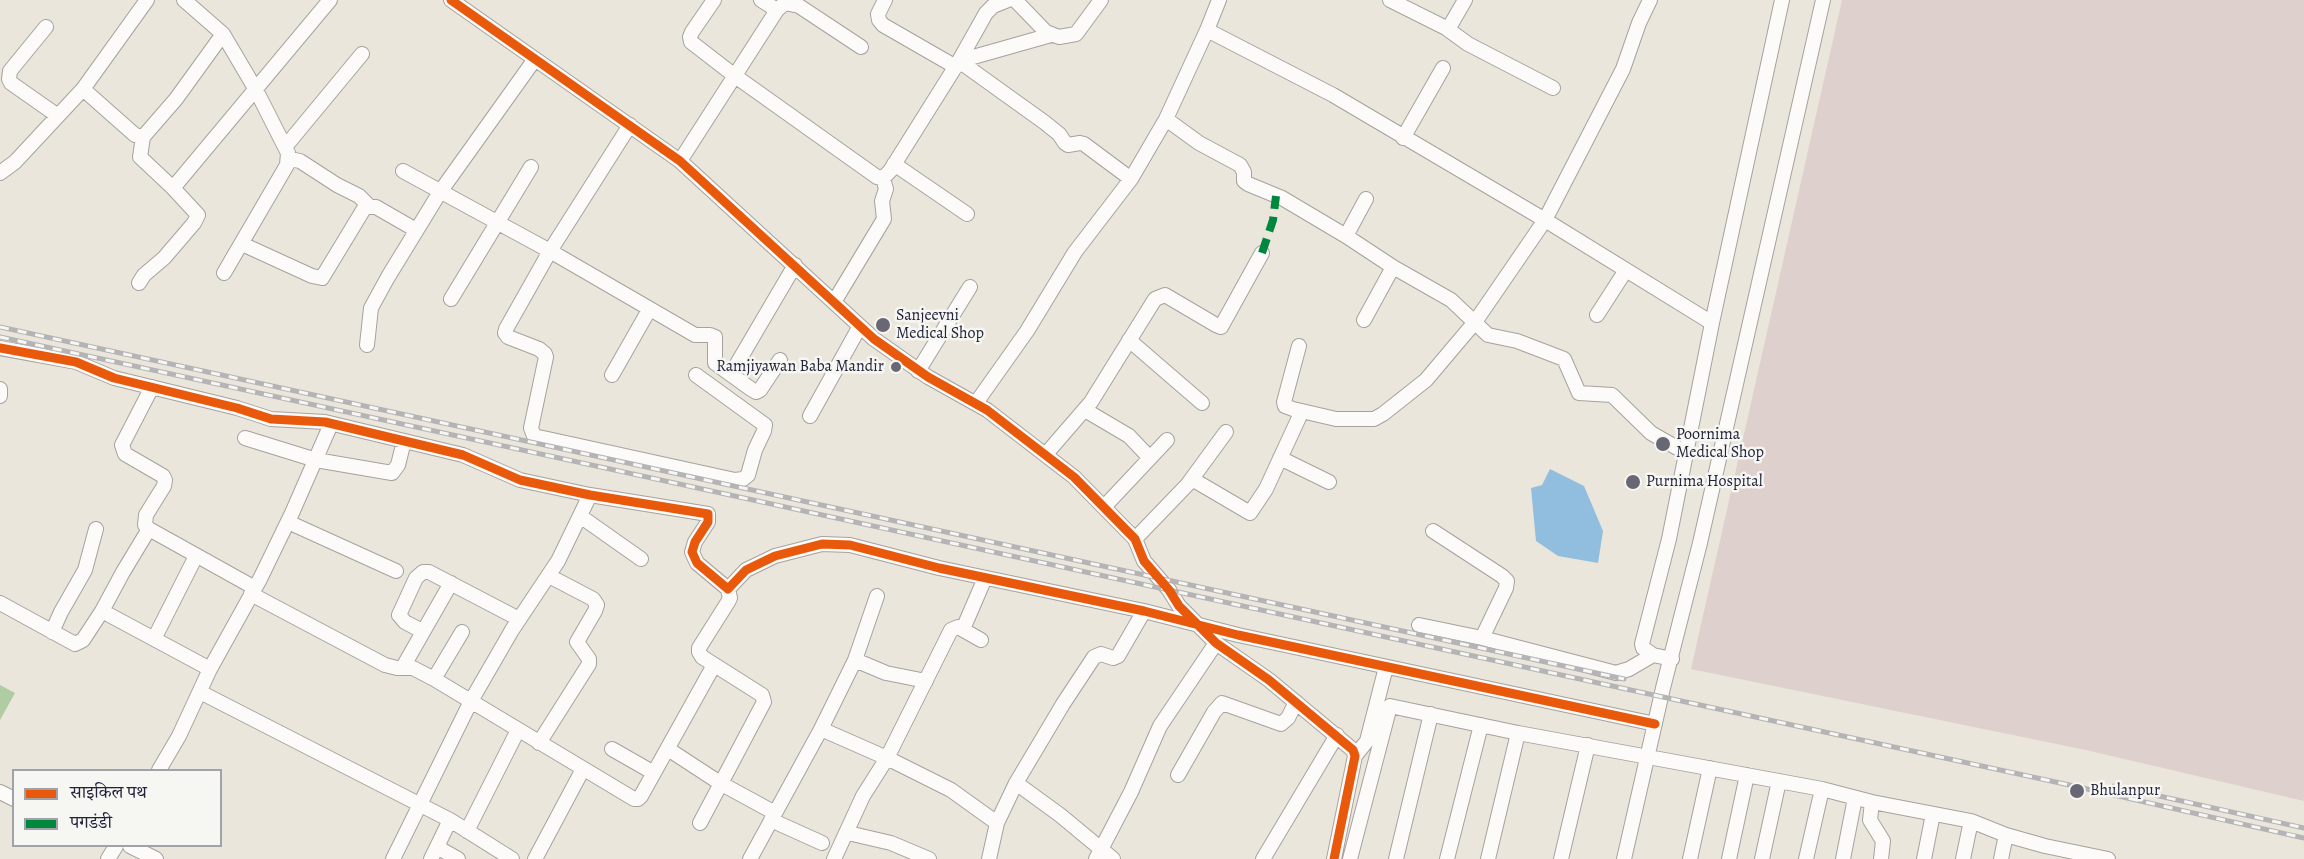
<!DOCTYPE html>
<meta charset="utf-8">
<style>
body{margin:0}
#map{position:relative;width:2304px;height:859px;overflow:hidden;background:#ebe6db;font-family:Alegreya,"Noto Serif Devanagari",serif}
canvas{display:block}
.legend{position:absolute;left:12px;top:769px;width:210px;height:78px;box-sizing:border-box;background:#f6f6f2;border:2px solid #a1a1a9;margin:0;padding:8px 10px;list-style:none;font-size:18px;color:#22223b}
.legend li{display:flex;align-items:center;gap:12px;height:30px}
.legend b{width:30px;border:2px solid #a1a1a9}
</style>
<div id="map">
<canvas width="2304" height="859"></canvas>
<ul class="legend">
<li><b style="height:8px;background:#e8590c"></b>साइकिल पथ</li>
<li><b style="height:8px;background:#00873e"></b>पगडंडी</li>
</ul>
</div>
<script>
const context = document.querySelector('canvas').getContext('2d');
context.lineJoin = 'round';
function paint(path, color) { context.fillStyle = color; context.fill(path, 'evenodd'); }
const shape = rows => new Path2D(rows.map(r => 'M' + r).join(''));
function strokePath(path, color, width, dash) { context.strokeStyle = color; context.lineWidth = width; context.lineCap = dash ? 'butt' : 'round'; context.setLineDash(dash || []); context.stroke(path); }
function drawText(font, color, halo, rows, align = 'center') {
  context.font = font + ' Alegreya,serif'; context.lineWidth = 5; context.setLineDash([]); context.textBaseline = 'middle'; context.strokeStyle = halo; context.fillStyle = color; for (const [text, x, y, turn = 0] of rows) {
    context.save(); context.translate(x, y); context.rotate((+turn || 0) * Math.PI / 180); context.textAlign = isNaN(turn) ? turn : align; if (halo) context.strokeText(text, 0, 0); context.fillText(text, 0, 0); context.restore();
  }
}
paint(shape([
 [1842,0,2304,0,2304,801,2086,750,1691,669]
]), '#ddd0cd');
paint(shape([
 [0,685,15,693,0,720]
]), '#afcca2');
paint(shape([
 [1550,469,1584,486,1603,531,1598,563,1558,556,1536,541,1531,488,1542,485]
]), '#91bede');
const minor = shape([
 [184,0,223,34,256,90,288,153,287,165,224,273],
 [451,0,680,161,874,339,928,377,987,410,1074,477,1135,539,1144,561,1169,590,1179,606,1216,643,1269,680,1353,750,1355,756,1334,859],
 [714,0,692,32,690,37,691,42,735,76,877,177,883,178,890,171,959,61,986,13,993,6,1008,0],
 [761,0,777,10],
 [885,0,878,14,879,20,883,25,956,67],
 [1015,0,1046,32,1059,37,1076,34,1101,0],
 [1390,0,1446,28,1450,26,1465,0],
 [46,27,10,71,9,79,11,83,58,116],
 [1446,28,1468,44,1553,88],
 [1207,30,1219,0],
 [959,61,1044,122,1059,134,1065,143,1068,145,1080,143,1084,144,1131,179,1166,119,1207,30,1333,95,1545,220,1712,323],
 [959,61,1051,35],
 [83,89,135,135,143,137,176,99,223,34],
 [1166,119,1199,143,1240,165,1244,172,1244,181,1248,184,1282,198,1346,236],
 [630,125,550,251,506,329,505,333,508,337,539,349,545,354,546,357,531,428,534,436,735,480,743,479,748,475,755,450,764,431,765,425,696,375],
 [1403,138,1443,68],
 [285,147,362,54],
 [289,159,300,161,337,185,359,196,369,206],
 [680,161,777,10,785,3,799,6,861,47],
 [894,164,967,214],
 [403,171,550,251,695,335,710,335,715,337,715,363,751,389,756,392,760,390,780,360],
 [0,173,15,162,83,89,147,0],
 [173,188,330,0],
 [1366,199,1346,236,1393,267,1451,300,1488,335,1517,341,1564,359,1579,393,1612,395,1651,433,1686,453],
 [242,244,312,276,322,278,365,207,376,207,416,230],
 [139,283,144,275,164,258,194,223,198,215,173,188,140,157,143,137],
 [451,299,531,167],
 [834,302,884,219,882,201,886,189,883,178],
 [1597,315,1626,270],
 [1364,320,1393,267],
 [1129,340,1202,403],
 [367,345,371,308,388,277,440,192,535,59],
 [1299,346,1284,402,1285,406,1293,409,1336,419,1374,419,1383,414,1426,380,1475,322,1545,220,1623,69,1639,23,1650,0],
 [0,348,76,362,114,378,237,408,271,419,325,422,463,455,520,480,590,495,708,514,708,522,695,542,692,552,697,563,728,589,746,570,775,556,822,544,850,545,939,568,1144,611,1238,635,1655,724],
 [918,371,970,287],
 [731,374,795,265],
 [612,375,649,310],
 [152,387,122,445,125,454,163,476,165,480,164,486,146,515,145,525,149,529,255,588],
 [0,389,0,396],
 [976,403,1027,331,1075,252,1131,179],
 [1085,410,1129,436,1149,457],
 [810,416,860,326],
 [245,438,316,460,392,473,398,465,404,441],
 [1046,454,1091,402,1155,299,1165,295,1216,325,1221,327,1262,253],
 [1280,458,1329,482],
 [1192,479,1250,513,1266,489,1302,411],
 [1104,507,1167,440],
 [580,516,641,559],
 [288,522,396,571],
 [1433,531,1502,576,1507,581,1506,588,1482,638],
 [1135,539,1188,484,1226,432],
 [251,594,385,665,397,668,413,668,434,679,634,799,638,799,641,796,714,665],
 [0,603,75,644,83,640,102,611,210,669],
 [102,611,123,572,149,529],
 [1419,625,1482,638,1616,673,1629,669,1653,655],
 [963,629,985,578],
 [422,631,405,622,399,615,416,578,423,572,429,572,519,619],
 [52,632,61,612,85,570,96,529],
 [154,639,196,556],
 [981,640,958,627,951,630,887,758,951,790,997,823],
 [1672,659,1653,655,1643,648,1642,644,1669,539,1712,323,1782,0],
 [855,660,877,596],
 [403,667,451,583],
 [434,679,462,632],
 [200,692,450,820,512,859],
 [539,743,589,664,589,659,577,642,595,611,597,605,593,599,549,576],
 [612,749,654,773],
 [668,749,720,783,775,813],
 [1355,756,1367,741,1386,667],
 [159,770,179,736,210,669,260,579,292,513,331,424],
 [1178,775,1214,712,1222,703,1281,724,1288,718,1296,702],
 [1016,783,1060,815,1113,859],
 [0,792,14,799],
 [1872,802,1870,820,1883,841,1881,859],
 [771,820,822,843],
 [700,823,764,702,762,695,702,657,699,652,699,648,728,602,730,598,728,589],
 [467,831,518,730],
 [848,833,891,843,929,859],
 [130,846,156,859],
 [437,847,458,859],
 [108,859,116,846],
 [393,859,471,701,512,630,558,561,590,495],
 [431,859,450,820],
 [535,859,583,769],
 [750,859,821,729],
 [834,859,863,796,887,758,821,729,855,660,886,673,926,681],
 [989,859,997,823,1016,783,1063,704,1094,657,1101,654,1113,658,1118,656,1144,611],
 [1096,859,1131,792,1160,726,1216,643],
 [1263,859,1337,735],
 [1350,859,1390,706,1518,733,1822,789,1872,802,1971,821,2006,835,2045,846,2108,859],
 [1396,859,1431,714],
 [1447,859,1481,725],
 [1488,859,1518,733],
 [1561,859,1588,745],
 [1624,859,1663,688,1700,543,1823,0],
 [1690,859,1710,768],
 [1729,859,1747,775],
 [1762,859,1779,781],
 [1806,859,1822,789],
 [1843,859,1855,798],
 [1924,859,1933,814],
 [1963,859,1971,821],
 [2001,859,2006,835]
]);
strokePath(minor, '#a5a29f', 16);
strokePath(minor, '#fcfbfa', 14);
const rail = shape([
 [0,327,1624,679],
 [0,337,2074,786,2304,838],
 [2114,786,2304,828]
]);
strokePath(rail, '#b4b3b5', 5);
strokePath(rail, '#f6f6f2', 3, [9]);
strokePath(shape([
 [1262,253,1273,220,1276,196]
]), '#00873e', 8, [15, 8]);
strokePath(shape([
 [451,0,680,161,874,339,928,377,987,410,1074,477,1135,539,1144,561,1169,590,1179,606,1216,643,1269,680,1353,750,1355,756,1334,859],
 [0,348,76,362,114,378,237,408,271,419,325,422,463,455,520,480,590,495,708,514,708,522,695,542,692,552,697,563,728,589,746,570,775,556,822,544,850,545,939,568,1144,611,1238,635,1655,724]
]), '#e8590c', 9);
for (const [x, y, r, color] of [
 [883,325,8,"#686773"],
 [896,367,6,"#686773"],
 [1663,444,8,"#686773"],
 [1633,482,8,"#686773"],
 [2077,791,8,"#686773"]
]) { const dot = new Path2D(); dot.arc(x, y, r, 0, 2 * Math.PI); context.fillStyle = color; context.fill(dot); strokePath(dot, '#f6f6f2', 2); }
drawText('16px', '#22223b', '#f6f6f2', [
 ["Sanjeevni",896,316],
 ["Medical Shop",896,334],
 ["Ramjiyawan Baba Mandir",884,367,"right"],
 ["Poornima",1676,435],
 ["Medical Shop",1676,453],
 ["Purnima Hospital",1646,482],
 ["Bhulanpur",2090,791]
], 'left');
</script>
